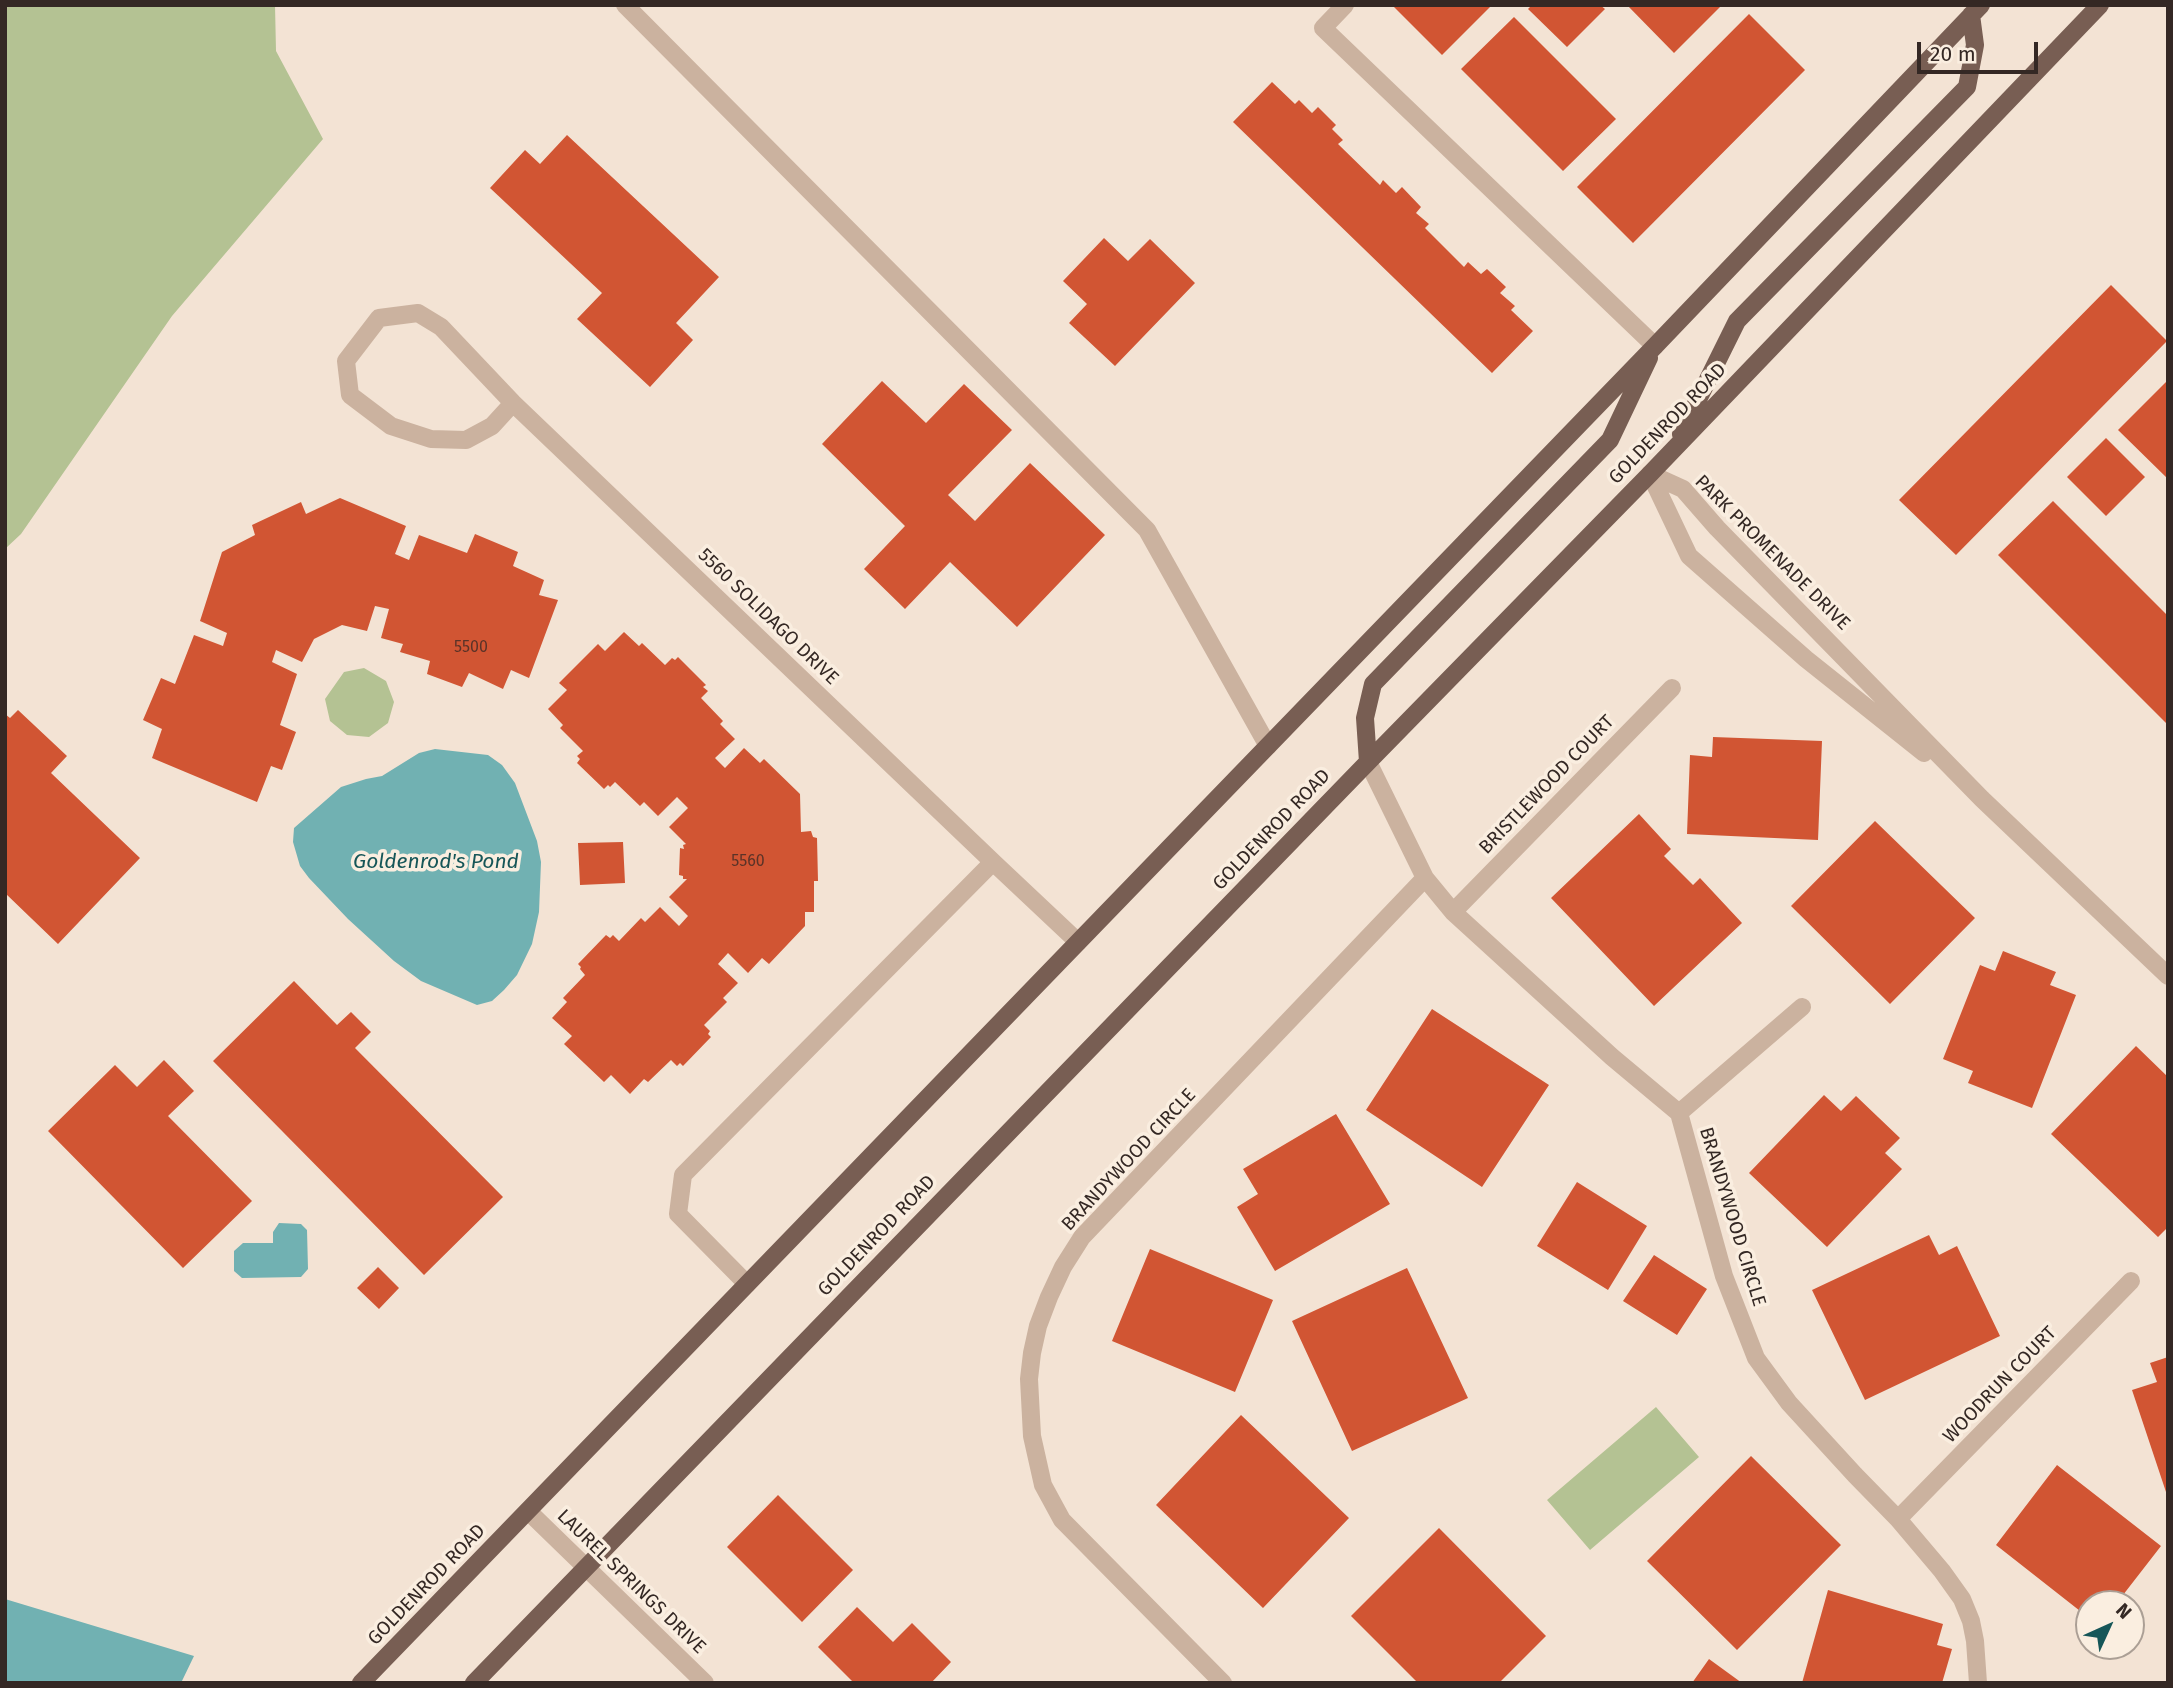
<!DOCTYPE html>
<style>
body{margin:0}
#map{position:relative;width:2173px;height:1688px;overflow:hidden;background:#f3e3d4;font-family:"Fira Sans",sans-serif}
canvas{display:block}
.frame{position:absolute;inset:0;border:7px solid #342824;pointer-events:none}
.north{position:absolute;left:2075px;top:1590px;width:70px;height:70px;box-sizing:border-box;background:#faeee0;border:2px solid #ab9f95;border-radius:50%;rotate:45deg;font-size:19px;font-weight:700;line-height:28px;text-align:center;color:#342824}
.north::after{content:'';display:block;margin:auto;width:24px;height:32px;background:#165658;clip-path:polygon(50% 0,100% 100%,50% 72%,0 100%)}
.scale{position:absolute;left:1917px;top:42px;width:121px;height:32px;box-sizing:border-box;border:4px solid #342824;border-top:0;padding-left:9px;font-size:21px;line-height:24px;white-space:nowrap;color:#342824;-webkit-text-stroke:5px #faeee0;paint-order:stroke}
</style>
<div id="map">
<canvas width="2173" height="1688"></canvas>
<div class="frame"></div>
<div class="north">N</div>
<div class="scale">20 m</div>
</div>
<script>
const context = document.querySelector('canvas').getContext('2d');
context.lineJoin = 'round';
function paint(path, color) { context.fillStyle = color; context.fill(path, 'evenodd'); }
const shape = rows => new Path2D(rows.map(r => 'M' + r).join(''));
function strokePath(path, color, width, dash) { context.strokeStyle = color; context.lineWidth = width; context.lineCap = dash ? 'butt' : 'round'; context.setLineDash(dash || []); context.stroke(path); }
function drawText(font, color, halo, rows, align = 'center') {
  context.font = font + ' "Fira Sans",sans-serif'; context.lineWidth = 7; context.setLineDash([]); context.textBaseline = 'middle'; context.strokeStyle = halo; context.fillStyle = color; for (const [text, x, y, turn = 0] of rows) {
    context.save(); context.translate(x, y); context.rotate((+turn || 0) * Math.PI / 180); context.textAlign = isNaN(turn) ? turn : align; if (halo) context.strokeText(text, 0, 0); context.fillText(text, 0, 0); context.restore();
  }
}
paint(shape([
 [5,5,275,5,276,51,323,139,172,316,21,534,5,549],
 [364,668,386,681,394,702,388,723,369,737,347,735,330,721,325,699,344,672],
 [1656,1407,1699,1457,1590,1550,1547,1500]
]), '#b4c293');
paint(shape([
 [435,749,488,755,502,765,515,783,537,841,541,862,539,912,532,944,517,975,504,990,492,1001,477,1005,421,981,394,961,348,919,309,878,300,866,293,842,294,828,341,787,366,779,382,776,419,753],
 [279,1223,301,1224,307,1230,308,1269,301,1277,242,1278,234,1271,234,1251,243,1243,273,1243,273,1232],
 [5,1599,194,1656,181,1683,5,1683]
]), '#71b1b2');
paint(shape([
 [1392,5,1492,5,1442,55],
 [1532,5,1600,5,1605,9,1567,47,1528,9],
 [1627,5,1722,5,1674,53],
 [1749,14,1805,70,1633,243,1577,187],
 [1514,17,1616,119,1563,171,1461,69],
 [1272,82,1295,104,1299,100,1312,113,1318,107,1336,125,1332,129,1343,140,1338,144,1380,185,1383,180,1396,193,1402,187,1421,207,1416,213,1429,224,1425,228,1464,267,1468,262,1481,274,1487,269,1506,287,1500,293,1515,306,1511,310,1533,331,1492,373,1233,122],
 [567,135,719,277,676,323,693,340,650,387,577,319,602,293,490,188,525,150,540,164],
 [1104,238,1128,261,1150,239,1195,283,1115,366,1069,323,1087,304,1063,281],
 [2111,285,2167,341,1956,555,1899,500],
 [2168,380,2168,479,2118,430],
 [882,381,926,423,964,384,1012,430,948,495,975,521,1030,463,1105,535,1017,627,950,562,905,609,864,569,905,526,822,444],
 [2106,438,2145,477,2106,516,2067,477],
 [340,498,406,526,395,554,409,560,419,535,467,553,475,534,518,552,513,566,544,580,539,595,558,600,529,678,511,670,503,689,469,673,462,687,427,674,430,661,400,652,403,644,381,638,389,609,375,606,367,631,342,625,314,639,302,662,276,650,272,662,297,674,280,725,296,732,282,770,271,766,257,802,152,758,162,729,143,720,161,678,175,684,194,635,223,646,227,633,200,621,222,552,255,535,252,525,301,502,306,514],
 [2053,501,2168,616,2168,725,1998,555],
 [624,632,639,646,642,643,665,665,672,658,675,660,678,657,706,685,703,687,708,691,701,698,723,721,720,724,735,739,715,758,725,768,744,748,760,763,764,759,800,794,801,832,811,831,813,837,817,838,818,881,814,881,814,912,805,912,805,926,769,964,762,958,748,973,728,953,718,964,738,983,723,998,727,1002,704,1025,710,1031,708,1034,711,1037,683,1066,680,1063,677,1066,671,1060,648,1082,644,1079,630,1094,611,1075,604,1082,564,1044,572,1036,552,1018,567,1002,563,998,585,975,580,969,581,967,578,964,606,935,610,938,613,935,619,941,641,918,645,922,660,907,679,926,688,916,669,897,687,879,683,879,683,876,679,875,680,848,684,849,683,845,686,844,669,827,688,808,677,797,658,816,644,802,640,806,615,782,610,787,608,785,604,789,577,763,580,759,577,756,583,751,560,728,563,725,548,709,567,690,559,683,598,644,605,651],
 [18,710,67,756,51,773,140,858,58,944,5,893,5,714,10,718],
 [1713,737,1822,741,1818,840,1687,834,1690,755,1712,757],
 [1639,814,1671,849,1664,856,1693,885,1700,878,1742,923,1654,1006,1551,898],
 [1875,821,1975,918,1890,1004,1791,906],
 [623,842,625,883,580,885,578,843],
 [2003,951,2056,972,2050,985,2076,995,2032,1108,1968,1083,1973,1071,1943,1059,1980,965,1995,971],
 [294,981,337,1025,351,1012,371,1032,355,1048,503,1197,424,1275,213,1061],
 [1432,1009,1549,1085,1482,1187,1366,1110],
 [2136,1046,2168,1077,2168,1227,2158,1237,2051,1134],
 [164,1060,194,1091,168,1116,252,1201,183,1268,48,1131,115,1065,137,1087],
 [1824,1095,1841,1111,1856,1096,1900,1138,1885,1153,1902,1169,1827,1247,1749,1173],
 [1336,1114,1390,1204,1275,1271,1237,1207,1258,1194,1243,1169],
 [1577,1182,1647,1226,1608,1290,1537,1246],
 [1929,1235,1939,1255,1957,1246,2000,1336,1865,1400,1812,1290],
 [1150,1249,1273,1300,1235,1392,1112,1341],
 [1654,1255,1707,1289,1677,1335,1623,1301],
 [378,1267,399,1288,379,1309,357,1288],
 [1407,1268,1468,1398,1352,1451,1292,1321],
 [2168,1357,2168,1495,2167,1495,2132,1390,2157,1382,2150,1363],
 [1241,1415,1349,1518,1263,1608,1156,1505],
 [1751,1456,1841,1545,1737,1650,1647,1561],
 [2057,1465,2161,1546,2116,1604,2089,1604,2089,1618,1996,1545],
 [778,1495,853,1570,802,1622,727,1547],
 [1439,1528,1546,1636,1499,1683,1418,1683,1351,1616],
 [1828,1590,1943,1624,1937,1645,1952,1649,1942,1683,1802,1683],
 [857,1607,893,1642,912,1623,951,1662,931,1683,854,1683,818,1647],
 [1709,1659,1742,1683,1692,1683]
]), '#d15533');
strokePath(shape([
 [625,5,1147,530,1268,746],
 [1345,5,1323,28,1655,346],
 [513,403,492,426,466,440,431,439,391,426,350,395,346,361,379,318,418,313,441,327,513,403,993,862],
 [1650,474,1683,489,1717,528,1982,799,2168,976],
 [1650,474,1689,556,1806,659,1924,753],
 [1368,762,1425,878,1453,912,1612,1057,1679,1113,1724,1276,1756,1358,1789,1403,1855,1475,1898,1519,1942,1571,1962,1599,1971,1621,1975,1641,1978,1683],
 [1453,912,1672,688],
 [1679,1113,1802,1007],
 [747,1284,678,1214,683,1175,993,862,1078,942],
 [528,1511,705,1683],
 [1898,1519,2131,1281],
 [1223,1683,1062,1520,1043,1485,1032,1436,1029,1379,1032,1353,1038,1326,1049,1297,1063,1267,1082,1237,1425,878]
]), '#cbb29f', 18);
strokePath(shape([
 [1681,434,1737,321,1967,87,1975,45,1971,15],
 [1368,762,1365,718,1373,684,1610,440,1649,358],
 [361,1683,1655,346,1981,5],
 [474,1683,1368,762,1650,474,2100,5]
]), '#785e53', 18);
drawText('16px', '#5b3328', null, [
 ["5500",471,648],
 ["5560",748,862]
]);
drawText('19px', '#342824', '#faeee0', [
 ["GOLDENROD ROAD",1668,424,-46],
 ["PARK PROMENADE DRIVE",1772,553,45],
 ["5560 SOLIDAGO DRIVE",768,617,44],
 ["BRISTLEWOOD COURT",1547,785,-46],
 ["GOLDENROD ROAD",1272,830,-46],
 ["BRANDYWOOD CIRCLE",1129,1160,-47],
 ["BRANDYWOOD CIRCLE",1732,1217,73],
 ["GOLDENROD ROAD",877,1236,-46],
 ["WOODRUN COURT",2000,1385,-46],
 ["LAUREL SPRINGS DRIVE",631,1582,44],
 ["GOLDENROD ROAD",427,1585,-46]
]);
drawText('italic 21px', '#165658', '#faeee0', [
 ["Goldenrod's Pond",436,862]
]);
</script>
